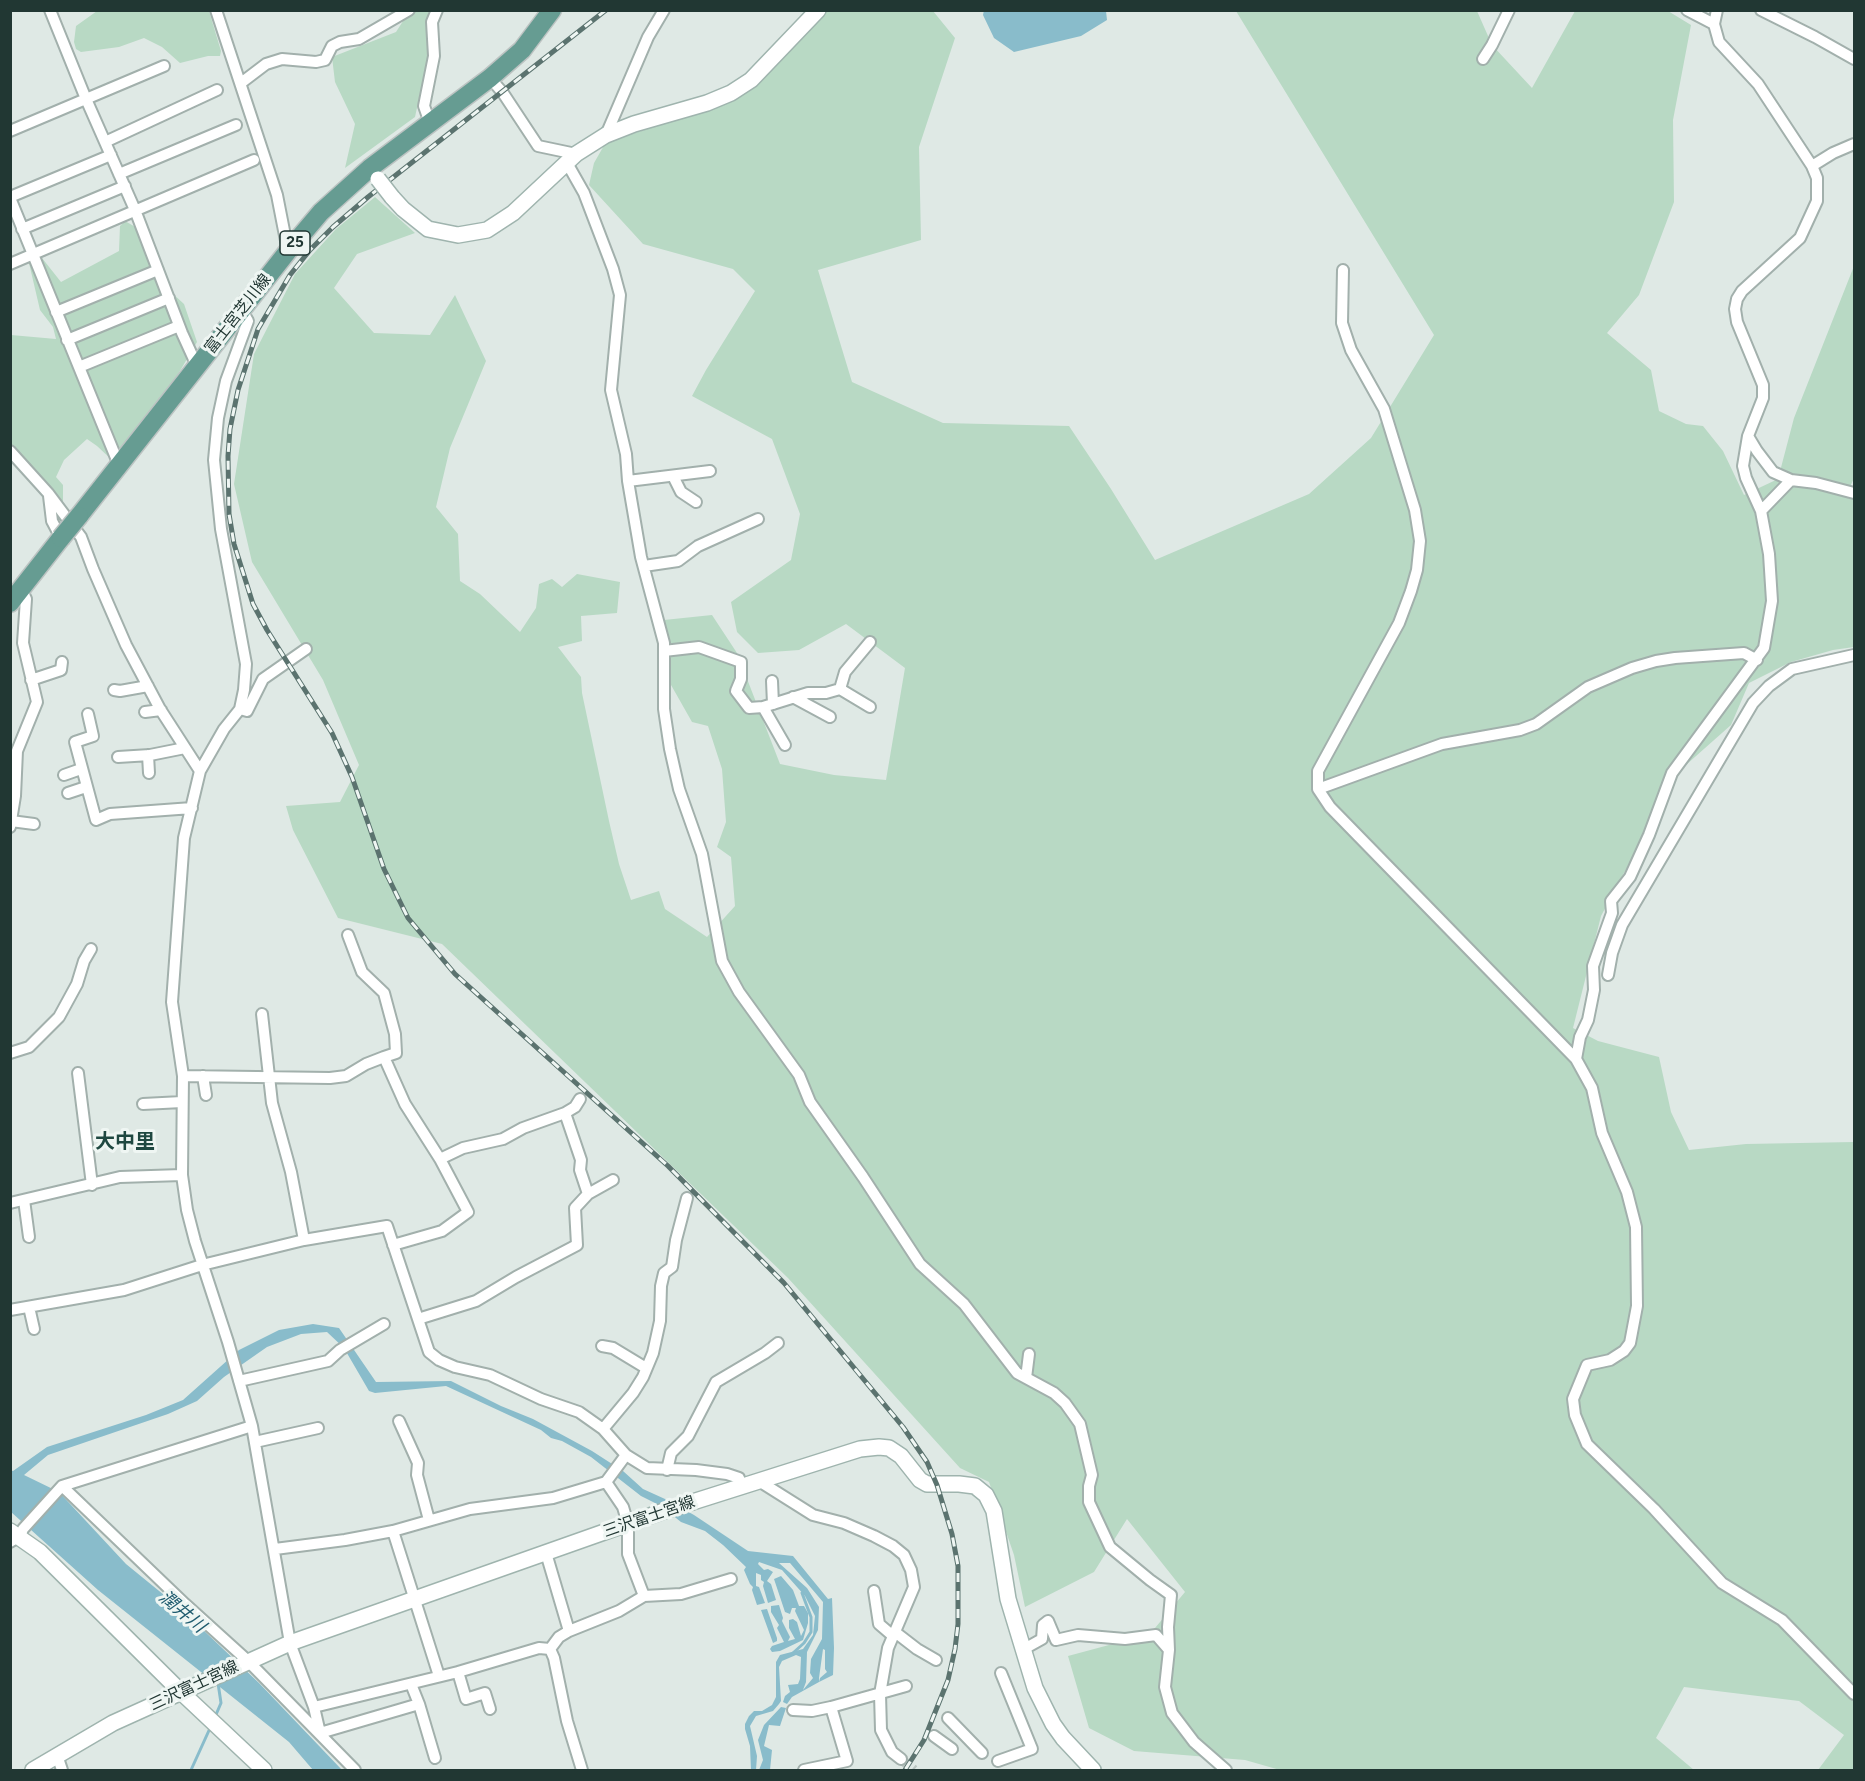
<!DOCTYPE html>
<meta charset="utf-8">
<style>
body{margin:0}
#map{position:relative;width:1865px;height:1781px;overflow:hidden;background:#dfe9e5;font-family:Figtree,sans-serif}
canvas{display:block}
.frame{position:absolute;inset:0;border:12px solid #213733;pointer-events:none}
</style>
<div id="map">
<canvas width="1865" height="1781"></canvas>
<div class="frame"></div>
</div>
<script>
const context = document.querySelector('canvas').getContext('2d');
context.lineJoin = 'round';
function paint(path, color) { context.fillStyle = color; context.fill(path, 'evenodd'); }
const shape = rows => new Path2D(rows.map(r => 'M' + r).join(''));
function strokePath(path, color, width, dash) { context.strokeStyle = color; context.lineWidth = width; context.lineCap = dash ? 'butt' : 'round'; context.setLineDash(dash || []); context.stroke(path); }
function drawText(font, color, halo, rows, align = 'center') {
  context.font = font + ' Figtree,"Noto Sans JP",sans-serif'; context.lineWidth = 6; context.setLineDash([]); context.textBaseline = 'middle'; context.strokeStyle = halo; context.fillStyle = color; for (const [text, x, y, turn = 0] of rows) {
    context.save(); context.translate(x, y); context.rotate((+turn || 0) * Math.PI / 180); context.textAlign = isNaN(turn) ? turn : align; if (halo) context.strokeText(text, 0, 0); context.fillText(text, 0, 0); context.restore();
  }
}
paint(shape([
 [97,11,209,11,221,51,220,56,208,56,180,63,162,47,144,38,119,47,81,52,76,49,74,42,76,26],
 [405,11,438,11,415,117,345,168,355,124,335,82,332,57,396,32,405,18],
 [815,11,933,11,955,38,919,147,921,240,818,270,852,382,943,423,1069,426,1111,489,1155,560,1309,494,1371,438,1434,335,1236,11,1477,11,1492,45,1532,88,1575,11,1668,11,1691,25,1673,120,1674,202,1639,295,1607,333,1651,370,1659,411,1686,424,1703,426,1723,451,1744,495,1778,479,1794,418,1854,266,1854,478,1846,496,1854,498,1854,647,1833,650,1791,662,1749,683,1731,725,1678,772,1601,916,1573,1028,1598,1041,1659,1057,1671,1112,1689,1150,1746,1144,1854,1142,1854,1770,1818,1770,1844,1735,1799,1701,1684,1687,1656,1738,1694,1770,1280,1770,1245,1760,1134,1751,1089,1728,1068,1656,1150,1634,1185,1592,1127,1519,1094,1572,1025,1607,1014,1555,989,1482,960,1468,788,1278,442,944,338,918,293,830,286,806,340,802,359,765,323,680,252,562,234,484,254,354,295,274,336,229,375,197,415,233,357,254,334,288,374,333,430,335,455,295,486,361,450,448,436,507,458,534,460,581,480,594,520,632,536,608,539,584,552,579,562,587,577,574,620,582,617,613,581,616,582,641,558,647,581,677,582,693,609,821,619,864,631,900,659,891,665,909,707,937,735,906,731,857,717,847,726,822,722,769,708,726,692,722,658,662,664,620,712,615,737,653,780,764,834,775,886,780,905,668,846,624,799,650,758,653,737,632,731,602,791,560,800,514,772,439,692,396,706,370,755,291,733,269,643,244,589,185,594,163,606,142,724,105,739,96,820,20],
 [125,221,144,232,159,281,184,304,197,342,177,376,113,461,97,446,87,439,64,460,56,477,63,485,63,502,30,477,11,453,11,335,56,339,53,327,40,310,29,263,42,258,61,282,119,251,120,226]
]), '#b8d9c4');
paint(shape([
 [984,10,1106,11,1107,20,1081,36,1014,52,994,38,983,15],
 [313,1324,339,1328,376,1382,451,1381,501,1406,533,1419,592,1451,623,1471,643,1489,665,1499,694,1515,748,1551,793,1556,828,1599,832,1598,834,1648,833,1675,819,1682,820,1678,827,1672,825,1669,825,1650,823,1649,819,1678,819,1682,792,1697,787,1704,783,1702,785,1696,790,1692,788,1685,798,1684,800,1679,801,1657,796,1655,782,1661,779,1667,781,1701,779,1704,773,1711,756,1716,750,1726,757,1756,756,1770,751,1770,750,1746,745,1729,745,1724,749,1716,754,1711,762,1711,772,1705,776,1697,776,1662,780,1655,803,1649,813,1635,815,1616,805,1596,782,1570,759,1562,758,1564,764,1570,768,1569,773,1572,767,1581,771,1584,776,1600,768,1603,763,1586,764,1582,761,1580,761,1575,756,1573,756,1586,759,1587,765,1603,757,1605,752,1590,753,1587,750,1584,744,1570,746,1567,723,1545,705,1531,681,1522,661,1506,641,1496,591,1457,562,1441,551,1438,541,1430,446,1386,375,1393,369,1391,344,1348,327,1332,301,1334,267,1347,224,1377,197,1401,168,1414,48,1455,24,1475,59,1492,126,1564,180,1608,259,1683,342,1770,313,1770,289,1742,98,1590,11,1512,10,1470,13,1471,47,1447,146,1415,183,1400,239,1350,279,1330],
 [779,1563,790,1563,823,1602,822,1639,811,1659,810,1673,813,1678,803,1690,806,1682,807,1652,818,1630,819,1607,807,1588],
 [781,1576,793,1590,799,1606,804,1606,808,1613,808,1623,803,1640,780,1651,772,1652,770,1649,772,1646,784,1642,777,1628,779,1625,771,1612,771,1606,779,1605,783,1618,782,1621,790,1637,788,1641,795,1639,789,1628,789,1620,793,1619,797,1622,801,1636,804,1630,795,1611,796,1608,792,1608,790,1614,785,1612,774,1579],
 [767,1609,777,1638,777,1641,773,1643,761,1610],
 [781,1707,786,1708,780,1726,769,1725,764,1746,772,1750,770,1770,759,1770,763,1760,758,1740,764,1725]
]), '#89bccb');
strokePath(shape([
 [793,1653,804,1643,811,1632,811,1617,802,1593],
 [215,1717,221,1703,218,1683],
 [191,1770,211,1726]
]), '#89bccb', 3);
strokePath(shape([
 [901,1759,914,1770]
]), '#b9c5c1', 10, [10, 5]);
const street = shape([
 [50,10,86,99,135,210,182,333,197,366],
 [216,10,277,195,288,251],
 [1687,10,1714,24],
 [1761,10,1815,37,1854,59],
 [1483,59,1492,45,1509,10],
 [490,78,503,93,538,146,576,154],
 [241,83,266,64,282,59,316,62,325,60,332,46,340,42,359,39,409,10],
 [430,123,424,106,434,56,432,22,437,10],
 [10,131,164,66],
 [606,135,648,37,664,10],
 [105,142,217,90],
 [567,163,584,193,613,269,620,295,611,390,626,454,628,481,641,557,664,643,664,709,670,749,679,789,702,854,722,961,739,992,799,1075,810,1102,863,1177,920,1264,964,1304,1017,1373,1054,1393,1065,1403,1080,1424,1092,1475,1089,1486,1089,1502,1110,1547,1150,1580,1171,1595,1168,1627,1169,1650,1165,1687,1172,1713,1194,1742,1226,1770],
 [1812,166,1833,153,1854,144],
 [119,174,236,125],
 [10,197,111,155],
 [10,198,119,465],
 [22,229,125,186],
 [10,264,254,160],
 [1343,270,1342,323,1351,350,1384,409,1415,510,1420,541,1417,570,1411,591,1399,623,1318,771,1318,789,1330,807,1576,1059,1592,1088,1602,1133,1627,1192,1636,1227,1637,1306,1630,1343,1624,1351,1610,1360,1587,1365,1573,1399,1575,1415,1587,1444,1654,1509,1722,1583,1782,1620,1854,1694],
 [241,309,248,321,226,381,218,418,214,460,221,529,246,664,244,690,240,709,224,729,200,771,184,838,172,1002,183,1076,182,1175,187,1210,195,1241,228,1342,252,1426,290,1643,314,1707,320,1733],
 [56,312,158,270],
 [67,340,169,298],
 [79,367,179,326],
 [1748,436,1757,451,1773,472,1791,480,1816,483,1854,493],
 [10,451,48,493,81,537,93,569,126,645,160,709,200,771],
 [673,476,681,492,696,502],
 [628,481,710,471],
 [49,496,52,521,61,538],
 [1761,511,1791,480],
 [644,566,678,561,698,546,758,519],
 [664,651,699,647,741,662,741,679,736,691,749,708,763,707,808,693,826,693,840,689,845,672,870,642],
 [31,680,61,670,62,662],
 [772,681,773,704],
 [840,689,870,707],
 [114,690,120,691,148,686],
 [793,697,830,717],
 [763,707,785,745],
 [240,709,247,711,263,679,306,649],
 [145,712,161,710],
 [88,714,93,736,75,742,96,820,110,814,192,808],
 [148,755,149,773],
 [118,757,150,755,185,748],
 [64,775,81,769],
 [1318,789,1442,744,1520,730,1536,724,1588,687,1632,668,1656,661,1675,658,1744,653,1757,660],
 [68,793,86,787],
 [11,821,34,824],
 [10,827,15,796,17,751,37,702,23,643,26,599,21,589],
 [348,935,362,972,384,993,395,1034,396,1053,384,1057],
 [1608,975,1612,953,1622,925,1753,703,1769,686,1792,669,1854,655],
 [262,1014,272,1103,291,1172,304,1240],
 [10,1053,29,1047,59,1017,77,984,84,961,91,949],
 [1576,1059,1580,1037,1588,1020,1594,990,1593,966,1612,913,1611,901,1630,877,1649,835,1672,773,1764,648,1772,601,1769,554,1761,511,1746,478,1743,466,1748,436,1763,398,1763,385,1737,322,1735,309,1737,299,1742,291,1800,238,1817,201,1817,178,1812,166,1758,84,1719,42,1714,24,1717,10],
 [78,1073,92,1185],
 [183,1076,330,1078,346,1076,366,1064,384,1057,405,1104,440,1159,468,1212,442,1231,393,1245],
 [203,1076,206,1095],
 [143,1104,182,1102],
 [565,1113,581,1160,580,1170,588,1194],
 [440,1159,463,1148,503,1139,523,1128,565,1113,575,1107,580,1099],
 [24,1200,29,1237],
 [10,1203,120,1177,182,1175],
 [29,1307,34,1329],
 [10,1310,124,1290,202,1265,304,1240,387,1226,429,1352,439,1360,455,1367,490,1375,541,1399,579,1412,603,1429,626,1455,647,1468,696,1470,727,1474,739,1478,741,1486],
 [418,1319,476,1301,516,1277,577,1245,575,1208,588,1194,613,1180],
 [602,1346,613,1348,646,1368],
 [1026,1378,1029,1354],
 [239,1381,328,1361,340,1350,384,1324],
 [399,1421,418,1463,417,1475,429,1520],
 [603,1429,633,1393,643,1377,653,1353,660,1321,661,1286,664,1273,672,1267,676,1240,687,1198],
 [255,1442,318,1428],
 [667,1470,671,1453,688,1436,716,1382,765,1353,778,1343],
 [759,1481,813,1515,844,1523,874,1536,893,1546,904,1555,911,1570,914,1587,888,1648,880,1694,881,1730,892,1752,901,1759],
 [606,1482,626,1455],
 [62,1486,185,1604,248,1661,355,1770],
 [393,1531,439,1676],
 [10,1542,20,1536,23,1529,62,1486,252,1426],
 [275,1549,345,1540,393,1531,470,1509,553,1498,606,1482,623,1507,628,1524,628,1554,644,1596],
 [546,1553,569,1631],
 [874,1591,879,1624,893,1636],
 [895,1632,917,1649,936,1660],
 [1024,1649,1042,1639,1043,1625,1048,1621,1056,1640,1078,1635,1125,1639,1156,1635,1169,1650],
 [458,1672,466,1699,485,1693,490,1709],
 [411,1684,419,1704,435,1758],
 [314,1707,458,1672,539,1648,550,1649],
 [793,1710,812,1711,831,1707],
 [948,1718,982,1753],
 [320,1733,419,1704],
 [934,1736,952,1749],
 [57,1755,62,1770],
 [998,1761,1032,1749,1001,1673],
 [582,1770,567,1721,554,1658,550,1649,559,1637,569,1631,619,1611,644,1596,681,1594,731,1579],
 [804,1770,847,1761,831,1707,906,1686]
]);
const secondary = shape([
 [392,197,403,209,428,229,458,235,487,230,513,213,576,154,606,135,634,124,707,103,731,93,751,80,818,10],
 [10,1531,40,1552,181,1692,264,1770],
 [33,1770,113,1723,290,1643,661,1512,860,1449,879,1447,889,1448,901,1456,920,1480,927,1484,959,1484,975,1486,986,1495,994,1511,1008,1599,1035,1688,1053,1724,1063,1738,1093,1770]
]);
const primary = shape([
 [79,516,288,251,321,212,370,168,490,78,522,50,552,10],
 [10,603,61,538]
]);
strokePath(street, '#a2b0ac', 14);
strokePath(secondary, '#9fb4ae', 18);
strokePath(primary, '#bcc3c2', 21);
strokePath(street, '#fff', 10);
strokePath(secondary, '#fff', 15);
strokePath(primary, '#669c92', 18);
const rail = shape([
 [606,10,368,197,333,227,310,250,290,275,258,329,238,390,230,429,228,456,229,514,234,544,253,604,267,630,332,733,352,777,384,869,408,918,455,974,668,1166,784,1283,903,1427,927,1462,937,1485,952,1534,958,1566,958,1624,955,1649,948,1680,924,1740,905,1770]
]);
strokePath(rail, '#5b736f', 5);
strokePath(rail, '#eff6f3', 3, [9]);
const secondaryBridge = shape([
 [378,179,392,197]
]);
const primaryBridge = shape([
 [61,538,79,516]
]);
strokePath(secondaryBridge, '#9fb4ae', 18, []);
strokePath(primaryBridge, '#bcc3c2', 21, []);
strokePath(secondaryBridge, '#fff', 15);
strokePath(primaryBridge, '#669c92', 18);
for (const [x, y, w] of [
 [295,243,30]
]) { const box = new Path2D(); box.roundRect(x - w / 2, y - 12, w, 24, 4.5); context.fillStyle = '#eff6f3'; context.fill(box); strokePath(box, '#213733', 1.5); }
drawText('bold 15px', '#213733', null, [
 ["25",295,243]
]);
drawText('16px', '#213733', '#eff6f3', [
 ["富士宮芝川線",238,314,-52],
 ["三沢富士宮線",649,1517,-19],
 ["三沢富士宮線",194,1686,-25]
]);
drawText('italic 18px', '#205c6f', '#eff6f3', [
 ["潤井川",182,1612,40]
]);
drawText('bold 20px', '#1f4841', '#eff6f3', [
 ["大中里",125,1142]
]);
</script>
